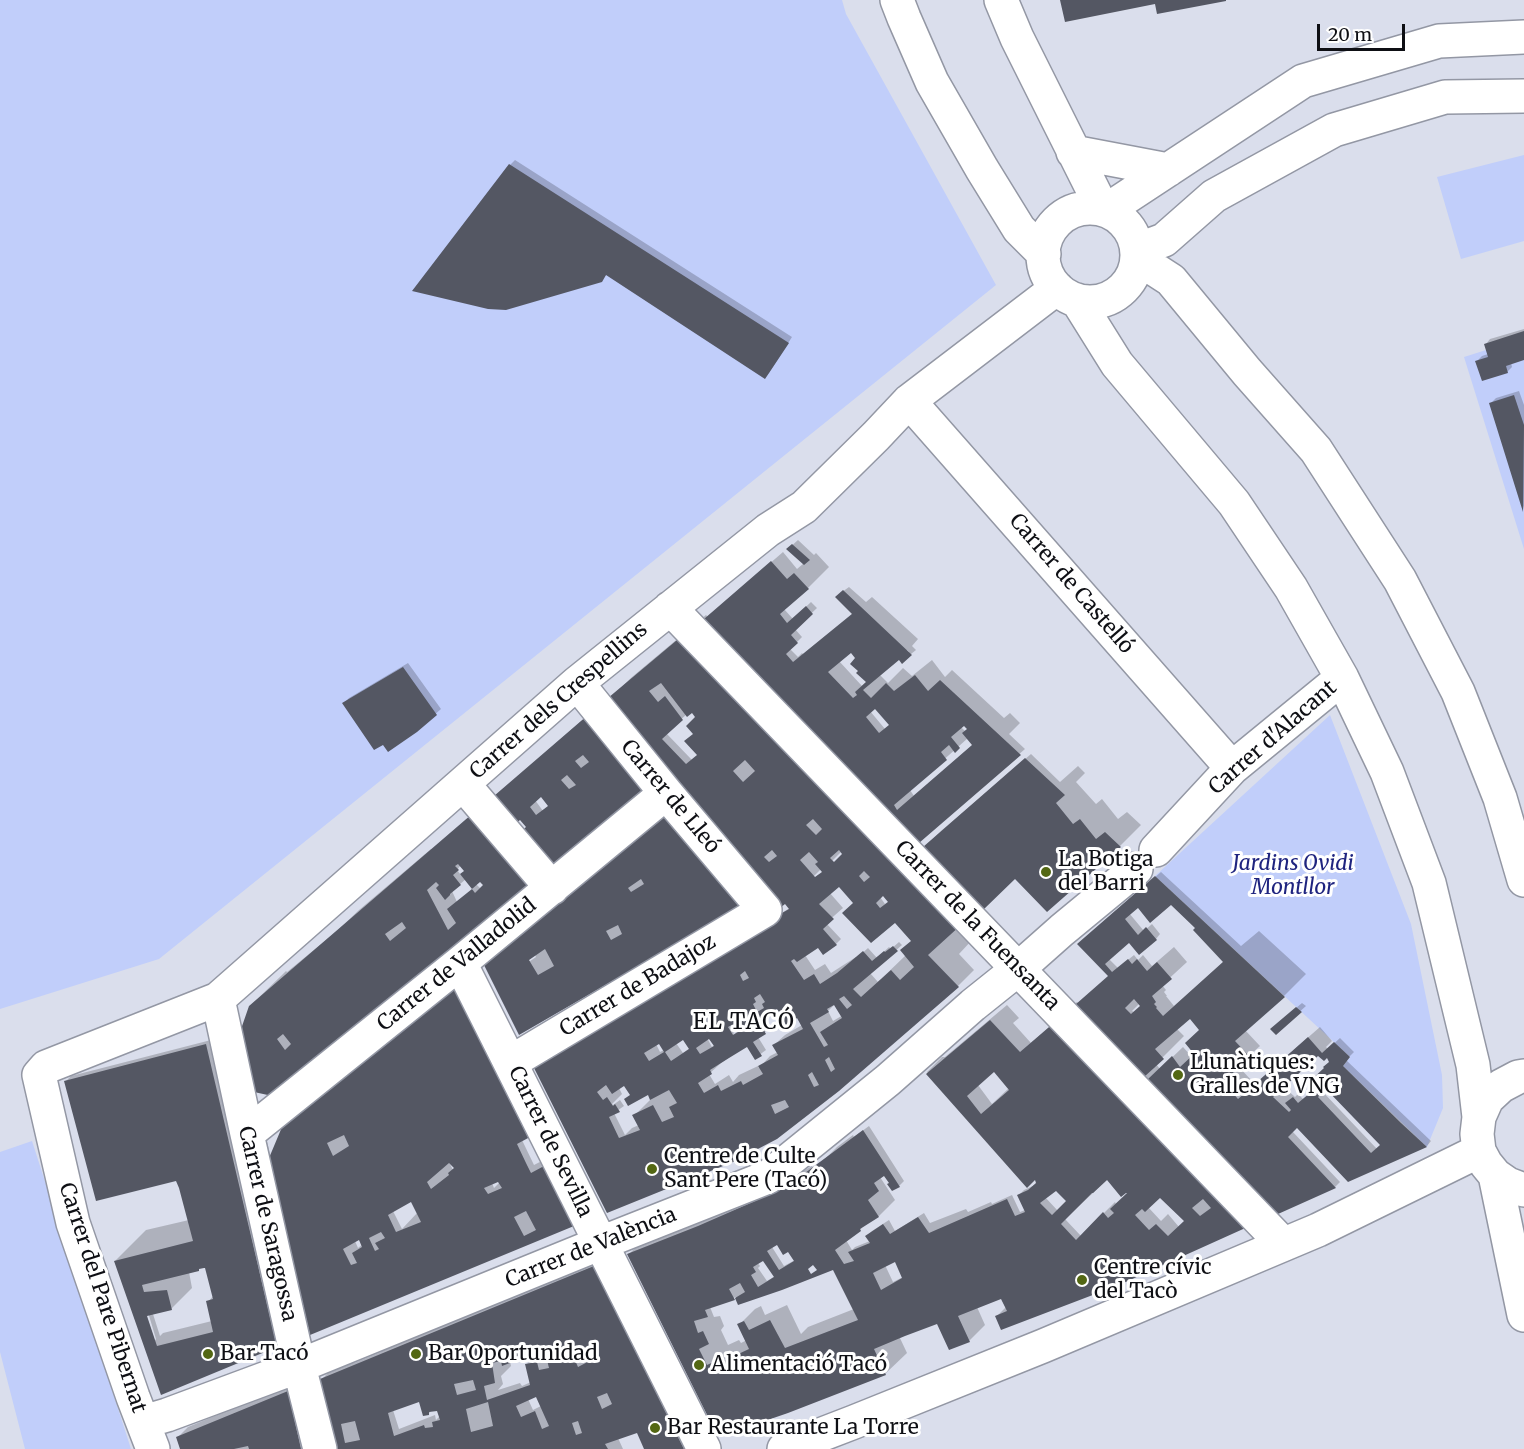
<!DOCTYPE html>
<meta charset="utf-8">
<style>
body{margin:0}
#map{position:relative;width:1524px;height:1449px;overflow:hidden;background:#dadeec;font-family:Merriweather,serif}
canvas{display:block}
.scale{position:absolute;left:1317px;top:24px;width:88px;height:27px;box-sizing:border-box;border:3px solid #0e0f14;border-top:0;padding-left:8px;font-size:18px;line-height:21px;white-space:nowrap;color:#0e0f14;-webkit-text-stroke:4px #fff;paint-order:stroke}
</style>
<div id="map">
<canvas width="1524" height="1449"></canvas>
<div class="scale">20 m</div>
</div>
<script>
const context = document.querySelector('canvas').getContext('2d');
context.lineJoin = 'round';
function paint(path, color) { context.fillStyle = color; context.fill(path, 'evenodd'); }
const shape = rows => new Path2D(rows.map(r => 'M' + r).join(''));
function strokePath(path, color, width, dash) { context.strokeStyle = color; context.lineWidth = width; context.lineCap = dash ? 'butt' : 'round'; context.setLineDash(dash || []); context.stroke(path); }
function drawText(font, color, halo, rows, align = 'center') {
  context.font = font + ' Merriweather,serif'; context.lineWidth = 6; context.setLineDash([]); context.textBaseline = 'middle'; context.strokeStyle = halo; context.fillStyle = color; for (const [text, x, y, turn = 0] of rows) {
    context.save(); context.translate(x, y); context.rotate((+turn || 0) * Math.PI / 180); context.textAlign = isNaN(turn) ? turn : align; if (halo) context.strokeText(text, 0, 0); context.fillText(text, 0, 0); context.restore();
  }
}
paint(shape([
 [0,0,842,0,846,14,996,285,159,959,0,1009],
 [1524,155,1524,241,1461,259,1437,177],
 [1524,338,1524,549,1464,357],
 [1330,715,1411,924,1442,1075,1443,1108,1427,1147,1343,1066,1350,1057,1155,876],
 [32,1141,131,1449,25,1449,0,1352,0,1152]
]), '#c1cefa');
paint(shape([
 [515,160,792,337,769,373,765,377,607,274,601,280,510,165],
 [1524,329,1524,359,1511,363,1512,367,1507,372,1477,361,1482,356,1488,354,1486,344,1490,339],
 [1519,391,1524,405,1524,509,1491,403,1496,398],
 [798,540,814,555,816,553,829,567,808,588,784,609,793,619,811,602,817,608,795,629,802,637,790,649,798,657,802,653,803,654,853,613,842,592,849,587,866,602,872,597,918,639,912,646,916,650,911,654,902,662,901,660,909,652,907,650,879,674,888,683,903,668,912,676,932,660,945,677,952,670,1004,718,1010,713,1020,723,1009,734,1025,749,919,841,817,735,802,750,973,939,959,954,974,970,958,986,845,1084,669,1187,533,1060,790,908,610,698,632,677,706,615,708,617,783,552,797,569,804,563,788,549],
 [851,651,857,658,860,671,867,681,862,686,839,661],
 [747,662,782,699,766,712,732,676],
 [875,707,890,724,885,729,870,711],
 [699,708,695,733,698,755,692,760,666,733,687,714],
 [964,724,969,729,966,732,961,727],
 [968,738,974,744,914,796,910,790],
 [842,851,844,854,831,865,830,863],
 [821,869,824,871,811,882,810,880],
 [839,884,855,902,895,921,912,940,906,955,878,982,870,973,902,945,899,942,891,949,889,947,877,958,868,948,857,958,856,957,831,973,825,964,815,970,805,955,818,946,836,944,841,939,826,923,843,908,829,892],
 [883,894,889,901,885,904,880,897],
 [835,1004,843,1015,833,1021,828,1011],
 [778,1007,798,1016,802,1025,785,1035,774,1045,778,1052,770,1056,759,1068,758,1066,739,1075,733,1082,729,1075,715,1084,709,1074,721,1063,747,1045,755,1058,766,1050,758,1037,770,1028,763,1016],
 [742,1024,744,1027,734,1034,733,1033],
 [683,1037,690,1048,683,1053,676,1043],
 [709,1037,714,1045,712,1047,707,1038],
 [659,1042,664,1050,660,1052,656,1044],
 [624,1084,648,1093,651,1099,634,1116,639,1125,632,1128,625,1135,614,1113,624,1106,620,1100,613,1105,612,1104,622,1094,619,1088],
 [408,663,441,709,416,731,344,703,349,698],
 [605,700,618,716,547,873,276,1095,250,1006,282,975,286,971,287,972,337,931,359,910,431,849,431,850,520,848,527,826,520,818,489,802],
 [541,795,550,805,543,811,535,800],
 [461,865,465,871,461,875,457,870],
 [466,879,473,889,457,902,452,891],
 [481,880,485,885,481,889,476,884],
 [1031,754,1060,782,1078,766,1085,773,1076,782,1096,804,1102,799,1118,819,1127,812,1141,825,1120,846,1015,877,925,847,941,831],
 [613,856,743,903,520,1033,485,963],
 [535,955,536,957,511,974],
 [1161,872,1241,946,1259,931,1306,974,1284,996,1245,1030,1260,1046,1238,1066,1253,1082,1247,1087,1249,1089,1320,1027,1332,1041,1326,1047,1328,1049,1340,1038,1354,1052,1346,1060,1431,1141,1427,1146,1349,1180,1297,1126,1292,1131,1340,1182,1335,1187,1278,1212,1184,1115,1261,1213,997,1316,1006,1307,1002,1298,977,1307,985,1325,969,1341,937,1321,899,1336,907,1353,885,1374,718,1435,629,1254,639,1244,722,1211,724,1213,789,1182,794,1176,812,1166,813,1168,826,1158,837,1147,853,1135,854,1137,869,1126,904,1181,899,1186,891,1182,884,1174,880,1177,895,1200,879,1216,864,1225,860,1230,846,1240,852,1250,855,1247,870,1241,867,1236,872,1231,889,1220,895,1231,924,1213,930,1223,966,1209,968,1212,991,1202,992,1204,1012,1195,1020,1212,1025,1210,1019,1195,1024,1190,1035,1185,1038,1182,1035,1178,1027,1186,927,1072,942,1057,945,1057,1007,1005,1019,1018,1013,1023,1031,1043,1077,1002,1079,1004,1110,975,1084,939],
 [1171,903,1198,928,1224,961,1174,1006,1166,996,1167,996,1164,992,1166,990,1162,985,1187,962,1174,947,1152,966,1143,955,1138,960,1134,955,1118,968,1109,959,1129,941,1156,939,1160,934,1152,924,1144,931,1129,913,1138,906],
 [1140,1003,1142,1005,1134,1012,1132,1011],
 [1190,1017,1201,1030,1196,1053,1192,1057,1183,1047,1160,1069,1156,1064,1184,1036,1177,1029],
 [1318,1054,1327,1056,1331,1062,1318,1087,1304,1100,1298,1094,1295,1097,1283,1086],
 [995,1070,1009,1088,992,1104,978,1085],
 [1326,1086,1382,1145,1377,1149,1322,1091],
 [1108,1179,1129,1193,1116,1204,1115,1202,1081,1236,1065,1219],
 [1056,1189,1067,1201,1058,1211,1045,1197],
 [1161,1195,1185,1221,1179,1227,1168,1214,1161,1221,1148,1207],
 [778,1243,788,1250,795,1260,784,1266,772,1247],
 [763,1258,775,1276,767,1281,758,1268,760,1266,757,1262],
 [896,1260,903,1277,893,1282,885,1265],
 [814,1263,819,1271,811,1276,806,1269],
 [834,1268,854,1309,808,1327,801,1334,787,1305,765,1315,761,1306,755,1309,739,1325,747,1340,741,1343,739,1340,728,1345,721,1330,724,1326,720,1316,714,1317,710,1307,736,1297,739,1304],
 [1302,1003,1306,1006,1276,1033,1277,1024],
 [211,1040,218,1067,258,1105,271,1158,283,1128,522,1140,534,1165,561,1151,573,1225,311,1333,286,1224,271,1238,292,1330,276,1346,162,1393,115,1261,146,1230,189,1220,177,1179,66,1081,71,1076],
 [448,1160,456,1167,453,1170],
 [499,1180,500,1182,494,1188,492,1183],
 [412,1200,418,1212,402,1229,393,1211],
 [360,1238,363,1244,358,1248,355,1241],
 [207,1266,214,1295,208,1302,212,1321,163,1333,160,1336,153,1314,171,1309,192,1288,189,1272],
 [147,1309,156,1339,154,1342,144,1310],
 [610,1251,705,1427,684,1448,680,1449,646,1449,638,1430,618,1438,623,1449,182,1449,178,1437,188,1427,251,1401,304,1376,311,1408,328,1404,322,1379,333,1368,354,1359,354,1363,381,1352,397,1335,530,1281,532,1290,537,1288,548,1276],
 [609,1293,623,1322,620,1322,606,1294],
 [546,1346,526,1365,531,1382,522,1386,520,1383,498,1390,503,1384,501,1376,511,1366,510,1361,522,1356,527,1351],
 [536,1395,541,1406,533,1410,528,1399],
 [420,1400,429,1413,432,1410,438,1409,440,1416,436,1420,435,1415,399,1429,393,1410]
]), '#0003');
paint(shape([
 [1060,0,1226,0,1226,1,1157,14,1155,4,1065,22],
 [509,164,789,343,765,379,606,275,602,282,506,310,488,309,412,291],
 [1524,331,1524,360,1506,366,1508,373,1482,381,1475,361,1488,357,1484,344],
 [1514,395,1524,425,1523,512,1489,403],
 [792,544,810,560,804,565,786,549],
 [771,561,787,579,794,573,809,589,780,614,787,623,806,606,813,614,791,635,798,643,786,654,793,662,852,614,835,597,843,590,912,655,902,664,899,660,863,690,871,698,886,683,894,691,915,675,928,691,940,680,1021,755,919,843,704,619],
 [851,653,855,658,850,664,858,671,856,673,866,682,855,692,857,695,853,698,828,672],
 [875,709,889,725,879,733,866,717],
 [964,726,967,729,962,733,972,745,897,810,894,805,947,760,941,752,949,745,955,753,960,748,951,737],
 [683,635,961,925,928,955,959,987,839,1091,777,1139,733,1162,607,1213,532,1064,708,956,789,909,785,904,780,908,608,698],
 [661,683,687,717,692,713,695,717,686,726,693,734,684,741,697,755,686,764,662,739,683,720,665,696,658,702,649,691],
 [745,760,755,771,743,782,733,771],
 [813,819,822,829,816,835,806,825],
 [772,850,777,856,769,862,764,857],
 [839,850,842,854,834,862,830,858],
 [809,852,818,862,815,864,822,872,815,877,800,860],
 [864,871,870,877,864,882,859,876],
 [839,887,853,903,842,913,871,943,895,923,911,941,900,950,914,967,900,980,891,970,861,997,853,989,898,951,893,946,885,952,884,951,872,961,863,951,837,973,820,984,814,974,804,980,791,961,794,959,797,962,818,948,823,955,837,945,823,929,834,919,819,904],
 [883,896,888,902,880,908,876,903],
 [745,971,749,978,743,981,740,975],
 [760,994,765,1002,762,1004,764,1008,757,1012,753,1004,756,1002,754,998],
 [844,996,852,1005,847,1009,839,999],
 [834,1005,842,1018,820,1032,828,1045,824,1047,810,1023,829,1012,827,1009],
 [777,1009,786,1025,797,1018,803,1029,772,1045,778,1055,758,1066,763,1074,743,1085,741,1081,721,1091,718,1085,704,1093,698,1083,712,1074,710,1070,729,1058,747,1047,755,1060,762,1056,753,1042,766,1034,758,1020],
 [707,1015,712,1023,702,1029,697,1021],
 [739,1021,743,1029,733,1035,728,1027],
 [709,1039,714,1046,700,1054,696,1048],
 [683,1040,689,1049,671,1061,665,1052],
 [659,1044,664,1052,649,1061,644,1053],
 [829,1057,835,1069,831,1072,825,1060],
 [812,1072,819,1085,814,1087,808,1075],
 [606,1085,612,1094,624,1086,630,1095,624,1099,628,1106,648,1095,650,1100,669,1090,677,1103,669,1107,674,1117,662,1122,653,1105,632,1115,640,1130,619,1138,609,1117,620,1112,615,1104,613,1106,607,1097,603,1100,597,1092],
 [785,1100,789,1107,775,1114,771,1105],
 [403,667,437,715,417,732,388,752,383,745,374,750,342,703],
 [588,715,651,791,547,876,515,837,526,827,520,820,509,829,487,802],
 [583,755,589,762,581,768,575,761],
 [567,775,576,785,569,789,561,780],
 [541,797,548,806,536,815,530,807],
 [1025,758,1065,795,1056,803,1073,824,1080,819,1096,839,1105,832,1121,847,1047,912,1015,879,983,910,923,847],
 [479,808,539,883,277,1097,254,1092,240,1032,249,1006],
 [458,864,464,871,460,874,472,889,480,882,483,885,475,893,472,889,447,909,456,923,448,930,427,890,436,882,439,885,436,888,445,900,450,895,450,894,461,885,453,875,459,870,455,866],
 [402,922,406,928,390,941,385,934],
 [283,1034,291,1044,285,1050,277,1039],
 [668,812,744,905,519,1035,483,963],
 [641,879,644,884,631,892,628,888],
 [618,925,622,934,611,940,606,931],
 [545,949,554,966,538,975,529,960],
 [1155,876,1285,997,1235,1041,1250,1057,1223,1082,1238,1099,1308,1037,1322,1053,1334,1042,1350,1057,1343,1066,1401,1123,1427,1147,1348,1182,1297,1128,1288,1137,1336,1188,1278,1214,1147,1080,1172,1056,1180,1067,1194,1054,1185,1043,1199,1030,1190,1019,1155,1049,1164,1059,1144,1077,1075,1005,1108,976,1077,944],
 [1171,905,1195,928,1193,930,1223,962,1163,1016,1156,1008,1157,1007,1154,1004,1156,1002,1152,996,1172,979,1157,962,1147,971,1137,959,1132,964,1128,959,1112,972,1105,964,1129,943,1139,955,1157,940,1146,927,1138,935,1125,919,1138,908,1150,923],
 [1134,999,1140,1006,1131,1014,1125,1008],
 [1318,1056,1324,1061,1327,1058,1329,1062,1323,1067,1324,1068,1311,1080,1317,1087,1298,1103,1293,1097,1285,1103,1291,1110,1289,1112,1273,1097],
 [1326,1089,1380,1145,1371,1153,1318,1097],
 [455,986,530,1137,517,1144,526,1163,531,1173,544,1166,574,1226,310,1335,269,1158,282,1127],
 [344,1135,349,1146,333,1156,327,1143],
 [449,1163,454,1168,448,1173,449,1175,431,1189,427,1182],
 [498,1182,502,1188,488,1194,484,1188],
 [411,1202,421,1222,396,1232,388,1215],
 [526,1211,536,1230,524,1236,514,1217],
 [381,1232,385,1238,375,1243,379,1249,375,1251,369,1238],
 [359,1240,362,1247,352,1253,357,1263,351,1265,343,1249],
 [1296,1007,1302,1012,1276,1035,1270,1029],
 [990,1020,1020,1052,1055,1022,1252,1225,1119,1285,1001,1330,995,1316,1007,1311,1001,1299,958,1316,970,1342,949,1350,937,1324,905,1336,874,1349,886,1375,788,1413,718,1437,627,1254,698,1226,762,1198,801,1176,863,1130,900,1187,892,1191,887,1184,889,1183,884,1176,874,1183,879,1191,868,1200,879,1217,860,1229,861,1231,835,1250,844,1264,854,1261,848,1252,870,1243,865,1236,883,1224,890,1234,918,1217,929,1233,1007,1199,1015,1216,1025,1212,1017,1195,1028,1190,1036,1183,1035,1180,1027,1188,926,1074],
 [994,1072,1009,1090,981,1114,967,1096],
 [1107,1180,1121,1197,1126,1193,1127,1193,1110,1209,1114,1213,1108,1218,1103,1212,1076,1240,1061,1224,1092,1193,1093,1193],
 [1056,1191,1066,1201,1052,1215,1040,1203],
 [1160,1198,1184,1221,1168,1236,1156,1224,1149,1230,1135,1215,1142,1209,1145,1212],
 [1203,1199,1211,1208,1200,1216,1192,1208],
 [777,1245,783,1255,788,1252,794,1261,779,1270,767,1251],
 [763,1261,774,1277,758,1287,751,1275,756,1272,753,1267],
 [895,1262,902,1278,881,1290,873,1273],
 [813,1265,817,1270,811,1274,808,1269],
 [833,1270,858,1320,785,1348,770,1320,749,1330,744,1321,737,1324,749,1349,719,1363,718,1360,707,1365,699,1349,709,1344,703,1331,698,1333,694,1321,708,1317,705,1310,735,1300,729,1289,740,1283,745,1292,735,1298,738,1305,782,1290],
 [206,1044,277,1347,161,1395,114,1261,193,1241,179,1188,176,1181,96,1201,64,1081],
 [204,1268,205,1268,213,1299,206,1301,213,1332,157,1346,147,1316,172,1310,167,1290,144,1292,142,1285,199,1271,199,1269],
 [594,1266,684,1449,644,1449,637,1433,605,1444,608,1449,337,1449,320,1379],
 [524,1346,526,1353,544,1348,549,1368,539,1370,537,1362,525,1364,530,1385,487,1400,484,1386,495,1383,492,1363,501,1361,502,1366,523,1358,520,1347],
 [591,1350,595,1358,578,1367,574,1358],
 [473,1380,476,1390,457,1395,454,1384],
 [607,1393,612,1404,602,1409,597,1397],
 [536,1397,549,1426,542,1429,535,1411,521,1417,516,1406],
 [419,1402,423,1416,429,1415,429,1412,437,1411,440,1420,432,1422,433,1427,425,1428,424,1425,394,1436,388,1413],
 [488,1402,493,1426,471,1432,466,1409],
 [355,1421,360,1440,345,1443,341,1424],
 [578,1421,582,1433,576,1435,572,1423],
 [288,1391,301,1449,249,1449,248,1446,234,1449,180,1449,176,1437]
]), '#545763');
const minor = shape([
 [897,0,904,18,932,82,982,169,1019,229,1044,254],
 [1001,0,1017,38,1095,194,1101,209],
 [1073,152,1168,170],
 '1043 255a47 47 0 1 1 94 0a47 47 0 1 1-94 0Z',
 [1104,210,1107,210,1303,81,1439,41,1524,37],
 [1137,250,1164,240,1214,196,1334,130,1445,97,1524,96],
 [1137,258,1171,280,1247,372,1316,450,1400,580,1458,692,1500,798,1524,880],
 [1077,300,1117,364,1234,503,1291,588,1342,678,1387,772,1429,883,1473,1065,1479,1117],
 [909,401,1232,768],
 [670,608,1283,1244],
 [463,784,552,888],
 [1156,850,1232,768,1342,678],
 [460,963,704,1449],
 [218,999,247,1134,299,1366,320,1449],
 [511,1062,765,910,666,793,577,683],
 [1524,1076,1518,1077,1501,1086,1487,1099,1479,1117,1477,1134,1479,1151,1486,1164,1495,1175,1508,1184,1524,1190],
 [247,1134,460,963,666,793],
 [1495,1175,1524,1315],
 [143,1422,167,1415,299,1366,601,1243,768,1177,888,1080,973,1005,1018,969,1062,930,1136,869],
 [153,1449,133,1397,73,1223,39,1075,46,1067,218,999,577,683,768,530,804,507,876,436,909,401,1057,288],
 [784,1449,854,1422,1043,1346,1318,1230,1479,1151]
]);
strokePath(minor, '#9397a4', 36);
strokePath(minor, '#fff', 33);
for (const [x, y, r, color] of [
 [1046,872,6,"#536713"],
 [1178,1075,6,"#536713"],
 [652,1169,6,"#536713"],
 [1082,1280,6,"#536713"],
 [208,1354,6,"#536713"],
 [416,1354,6,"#536713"],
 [699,1365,6,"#536713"],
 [655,1428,6,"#536713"]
]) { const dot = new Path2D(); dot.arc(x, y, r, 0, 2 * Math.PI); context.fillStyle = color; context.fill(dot); strokePath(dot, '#fff', 2); }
drawText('21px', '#0e0f14', '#fff', [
 ["Carrer de Castelló",1071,584,49],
 ["Carrer dels Crespellins",559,701,-41],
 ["Carrer d'Alacant",1273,738,-41],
 ["Carrer de Lleó",670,797,50],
 ["Carrer de la Fuensanta",977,926,46],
 ["Carrer de Valladolid",457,965,-39],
 ["Carrer de Badajoz",638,986,-31],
 ["Carrer de Sevilla",550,1142,64],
 ["Carrer de Saragossa",267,1224,77],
 ["Carrer de València",591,1248,-22],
 ["Carrer del Pare Pibernat",102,1298,72]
]);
drawText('21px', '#0e0f14', '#fff', [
 ["La Botiga",1058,860],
 ["del Barri",1058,884],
 ["Llunàtiques:",1190,1063],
 ["Gralles de VNG",1190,1087],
 ["Centre de Culte",664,1157],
 ["Sant Pere (Tacó)",664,1181],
 ["Centre cívic",1094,1268],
 ["del Tacò",1094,1292],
 ["Bar Tacó",220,1354],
 ["Bar Oportunidad",428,1354],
 ["Alimentació Tacó",711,1365],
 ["Bar Restaurante La Torre",667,1428]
], 'left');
drawText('italic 21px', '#1f247f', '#fff', [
 ["Jardins Ovidi",1293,864],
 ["Montllor",1293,888]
]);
context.letterSpacing = '1.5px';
drawText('22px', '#0e0f14', '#fff', [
 ["EL TACÓ",744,1023]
]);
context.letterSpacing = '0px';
</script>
